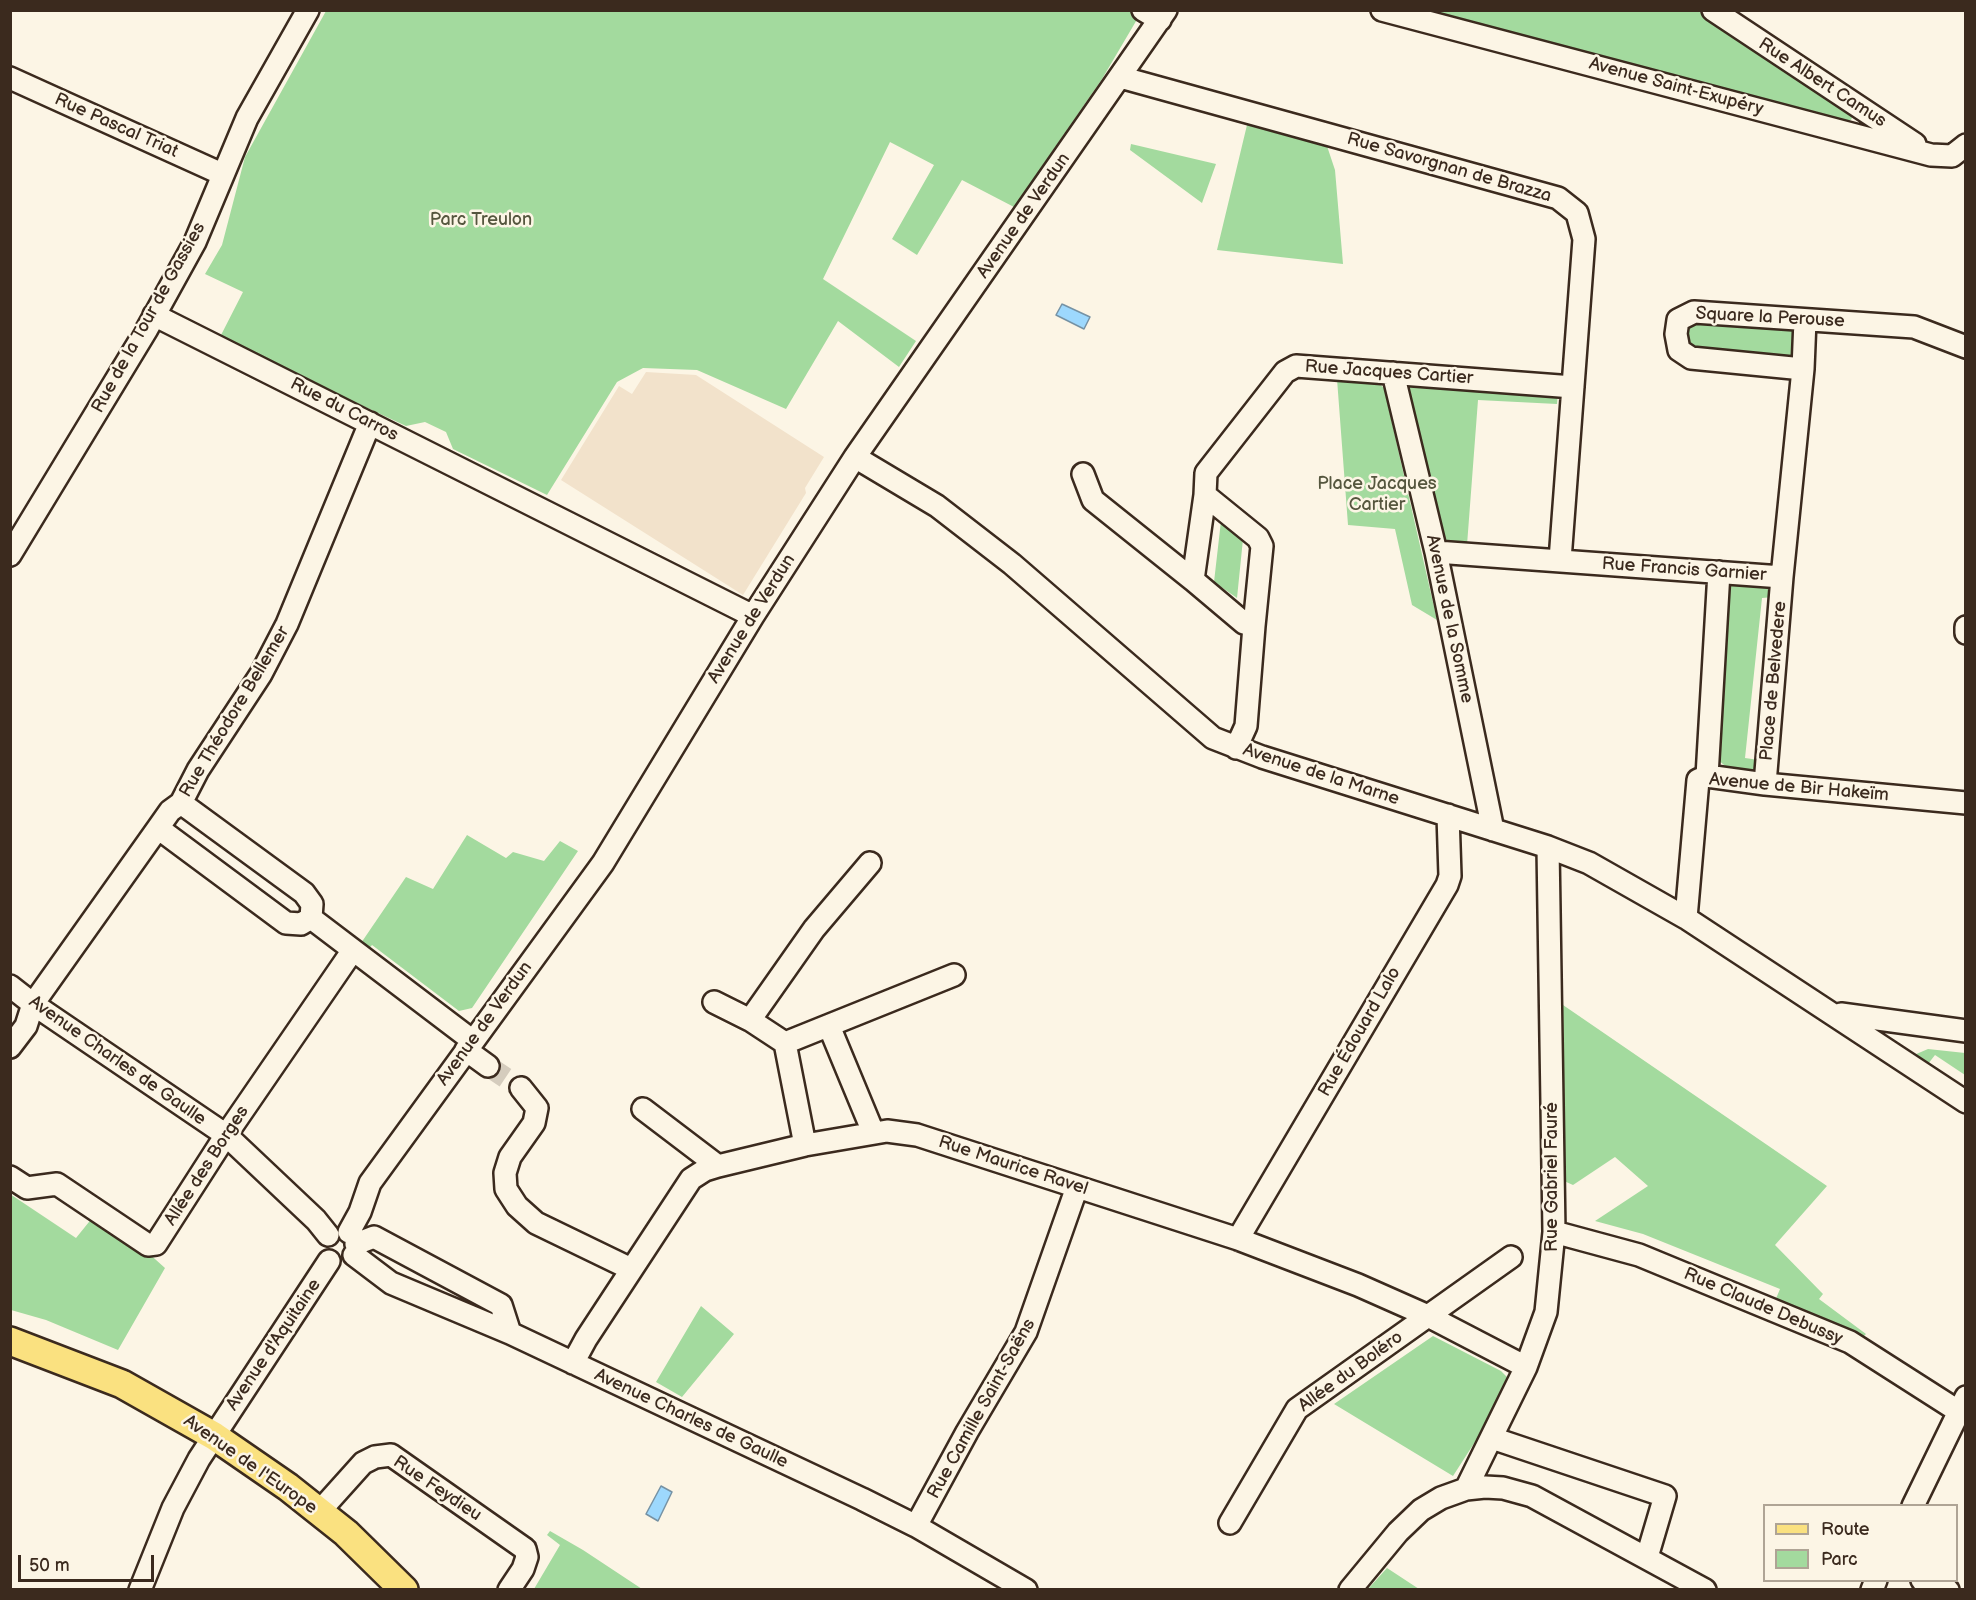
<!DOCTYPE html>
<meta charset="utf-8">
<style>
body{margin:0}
#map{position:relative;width:1976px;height:1600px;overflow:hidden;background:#fcf5e5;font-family:"Balsamiq Sans",sans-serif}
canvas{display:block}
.frame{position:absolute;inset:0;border:12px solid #3b2a1e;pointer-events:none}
.legend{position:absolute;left:1763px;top:1504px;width:195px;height:78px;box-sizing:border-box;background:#fcf5e5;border:2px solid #afa495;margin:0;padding:8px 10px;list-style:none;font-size:18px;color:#3b2a1e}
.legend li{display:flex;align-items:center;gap:12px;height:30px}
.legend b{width:30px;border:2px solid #afa495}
.scale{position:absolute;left:18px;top:1555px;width:136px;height:27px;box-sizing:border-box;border:3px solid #3b2a1e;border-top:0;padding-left:8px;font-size:18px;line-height:21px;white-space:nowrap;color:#3b2a1e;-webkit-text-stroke:4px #fcf5e5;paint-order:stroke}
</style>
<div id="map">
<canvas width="1976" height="1600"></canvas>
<div class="frame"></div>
<ul class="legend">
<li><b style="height:8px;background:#fae180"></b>Route</li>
<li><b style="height:16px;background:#a3da9e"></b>Parc</li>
</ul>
<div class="scale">50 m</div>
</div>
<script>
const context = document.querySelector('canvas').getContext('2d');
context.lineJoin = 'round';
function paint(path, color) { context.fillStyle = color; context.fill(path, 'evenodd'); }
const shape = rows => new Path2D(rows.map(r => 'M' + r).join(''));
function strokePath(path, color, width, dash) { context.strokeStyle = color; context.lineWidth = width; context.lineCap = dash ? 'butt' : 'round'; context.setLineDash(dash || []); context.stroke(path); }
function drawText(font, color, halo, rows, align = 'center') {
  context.font = font + ' "Balsamiq Sans",sans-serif'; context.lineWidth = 5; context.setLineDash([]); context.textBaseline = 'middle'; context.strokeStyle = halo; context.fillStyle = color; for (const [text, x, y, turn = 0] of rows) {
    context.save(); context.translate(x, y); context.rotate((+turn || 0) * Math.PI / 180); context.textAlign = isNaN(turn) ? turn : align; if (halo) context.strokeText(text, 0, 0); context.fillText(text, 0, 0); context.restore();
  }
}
paint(shape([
 [646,372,696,375,824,457,805,488,806,493,743,595,561,480,619,386,632,394]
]), '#f2e2cb');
paint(shape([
 [326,11,1142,11,1102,79,1014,207,962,180,917,255,892,239,934,165,890,142,823,279,916,341,899,367,838,321,786,409,697,370,643,368,617,382,547,495,453,449,446,432,425,422,406,426,219,339,243,292,205,274,222,245,245,157],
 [1420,11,1698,11,1844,106,1853,115,1851,120,1846,120],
 [1247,125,1327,146,1335,170,1343,264,1217,250],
 [1131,144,1216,164,1202,203,1130,150],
 [1690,322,1794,327,1799,352,1790,359,1692,348,1686,336],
 [1337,379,1377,382,1384,388,1437,620,1412,605,1395,529,1348,525],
 [1412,382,1558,391,1557,404,1478,400,1467,545,1441,539,1407,386],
 [1221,521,1243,539,1237,598,1214,582],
 [1752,582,1772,588,1774,597,1762,598,1745,758,1759,760,1756,771,1732,772,1716,758,1728,589,1733,585],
 [467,835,506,858,513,852,544,861,560,841,578,851,472,1008,459,1011,372,945,367,951,359,946,406,877,433,889],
 [1563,1005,1827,1186,1775,1245,1823,1294,1819,1299,1866,1334,1863,1337,1775,1301,1780,1289,1643,1234,1595,1221,1648,1186,1615,1157,1573,1185,1564,1181],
 [1928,1049,1965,1053,1965,1075,1935,1055,1928,1064,1914,1055],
 [10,1194,76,1238,93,1217,136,1242,165,1268,118,1350,46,1320,11,1310],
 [701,1306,734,1334,682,1397,656,1382],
 [1433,1336,1501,1371,1507,1377,1480,1434,1453,1476,1334,1404],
 [550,1531,583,1550,642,1589,534,1589,560,1545,547,1535],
 [1387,1568,1419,1589,1368,1589]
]), '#a3da9e');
const water = shape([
 [1062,304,1090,317,1084,329,1056,315,1062,304],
 [661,1486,672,1492,658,1521,646,1514,661,1486]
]);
paint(water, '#9dd8fd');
strokePath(water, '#7692a4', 1.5);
strokePath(shape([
 [488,1066,521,1088]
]), '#d5ccbd', 21, [21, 10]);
const minor = shape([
 [1143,10,1160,20],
 [1382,10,1931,155,1952,156,1966,145],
 [1713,10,1915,144],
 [1120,77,1558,198,1577,213,1584,239,1560,560],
 [10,78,222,174],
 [154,315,753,616],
 [1803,369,1691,358,1679,350,1676,334,1678,320,1694,312,1914,327,1966,347],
 [1393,373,1436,552,1493,830],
 [855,457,937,506,1012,564,1213,738,1262,757,1548,847,1589,863,1686,918,1966,1102],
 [1083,474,1093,500,1193,580],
 [1205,495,1206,473,1285,372,1296,366,1573,387],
 [1205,495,1258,538,1262,546,1254,626,1244,623,1193,580,1205,495],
 [1436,552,1782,577,1803,369,1805,320],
 [10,555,147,329,195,242,247,118,308,10],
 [1966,627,1966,633],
 [1236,748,1246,726,1254,626],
 [1707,776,1719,572],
 [1765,784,1782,577],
 [158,828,286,923,301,924,311,918,312,904,304,893,181,803],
 [311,918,473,1041],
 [1686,918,1698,780,1707,776,1765,784,1966,803],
 [10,986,33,1004,226,1135,316,1220,328,1235],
 [714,1002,750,1020,785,1043],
 [1841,1014,1966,1031],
 [750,1020,814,929,870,863],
 [829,1026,873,1132],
 [10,1047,26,1026,33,1004,158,828,170,811,181,803,198,770,261,674,287,624,370,423],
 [466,1050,488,1066],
 [521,1088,537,1108,534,1123,510,1157,505,1173,506,1189,517,1206,536,1223,631,1269],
 [643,1109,718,1166],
 [805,1145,785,1043,954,975],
 [10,1177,27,1188,57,1184,148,1245,156,1244,226,1135,353,950],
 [349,1232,360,1212,370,1183,603,863,753,616,855,457,1166,10],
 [1554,1232,1639,1255,1850,1342,1958,1411],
 [1238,1239,1447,885,1450,876,1448,815],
 [356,1244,374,1237,501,1305,510,1333],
 [354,1255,391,1283,510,1333,862,1499,916,1526,1026,1590],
 [573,1363,586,1339,691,1179,705,1170,718,1166,805,1145,887,1131,917,1135,1238,1239,1358,1285,1428,1316,1526,1367],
 [1492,1438,1665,1496,1647,1557],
 [1466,1489,1526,1367,1546,1312,1554,1232,1548,847],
 [1913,1506,1966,1397],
 [319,1512,363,1463,375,1457,391,1455,525,1549,527,1557,523,1569,509,1590],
 [1230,1523,1297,1409,1511,1257],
 [916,1526,967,1432,1026,1332,1077,1187],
 [1922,1580,1948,1590],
 [140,1590,173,1508,199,1459,329,1261],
 [1350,1590,1398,1532,1421,1510,1441,1498,1466,1489,1485,1487,1503,1488,1532,1496,1705,1590],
 [1872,1590,1876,1580]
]);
const major = shape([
 [10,1341,122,1384,214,1436,288,1487,346,1533,404,1590]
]);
strokePath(minor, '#3b2a1e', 26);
strokePath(major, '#3b2a1e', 32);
strokePath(minor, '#fcf5e5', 21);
strokePath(major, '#fae180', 27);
drawText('18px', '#3b2a1e', '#fcf5e5', [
 ["Rue Albert Camus",1822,83,33],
 ["Avenue Saint-Exupéry",1676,87,15],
 ["Rue Pascal Triat",116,126,24],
 ["Rue Savorgnan de Brazza",1449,168,16],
 ["Avenue de Verdun",1024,216,-55],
 ["Rue de la Tour de Gassies",149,318,-61],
 ["Square la Perouse",1770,318,3],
 ["Rue Jacques Cartier",1389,373,4],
 ["Rue du Carros",344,410,27],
 ["Rue Francis Garnier",1684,570,4],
 ["Avenue de Verdun",752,619,-58],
 ["Avenue de la Somme",1449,619,78],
 ["Place de Belvedere",1774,681,-85],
 ["Rue Théodore Bellemer",235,712,-59],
 ["Avenue de la Marne",1321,775,18],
 ["Avenue de Bir Hakeïm",1799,788,5],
 ["Avenue de Verdun",485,1024,-54],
 ["Rue Édouard Lalo",1360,1032,-60],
 ["Avenue Charles de Gaulle",117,1061,35],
 ["Allée des Borges",207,1166,-57],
 ["Rue Maurice Ravel",1013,1166,18],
 ["Rue Gabriel Fauré",1552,1177,-90],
 ["Rue Claude Debussy",1763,1307,23],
 ["Avenue d'Aquitaine",274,1345,-56],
 ["Allée du Boléro",1351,1372,-36],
 ["Rue Camille Saint-Saëns",982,1409,-61],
 ["Avenue Charles de Gaulle",691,1419,25],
 ["Avenue de l'Europe",250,1465,35],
 ["Rue Feydieu",437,1489,34]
]);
drawText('18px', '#55563e', '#fcf5e5', [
 ["Parc Treulon",481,220],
 ["Place Jacques",1377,484],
 ["Cartier",1377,505]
]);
</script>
